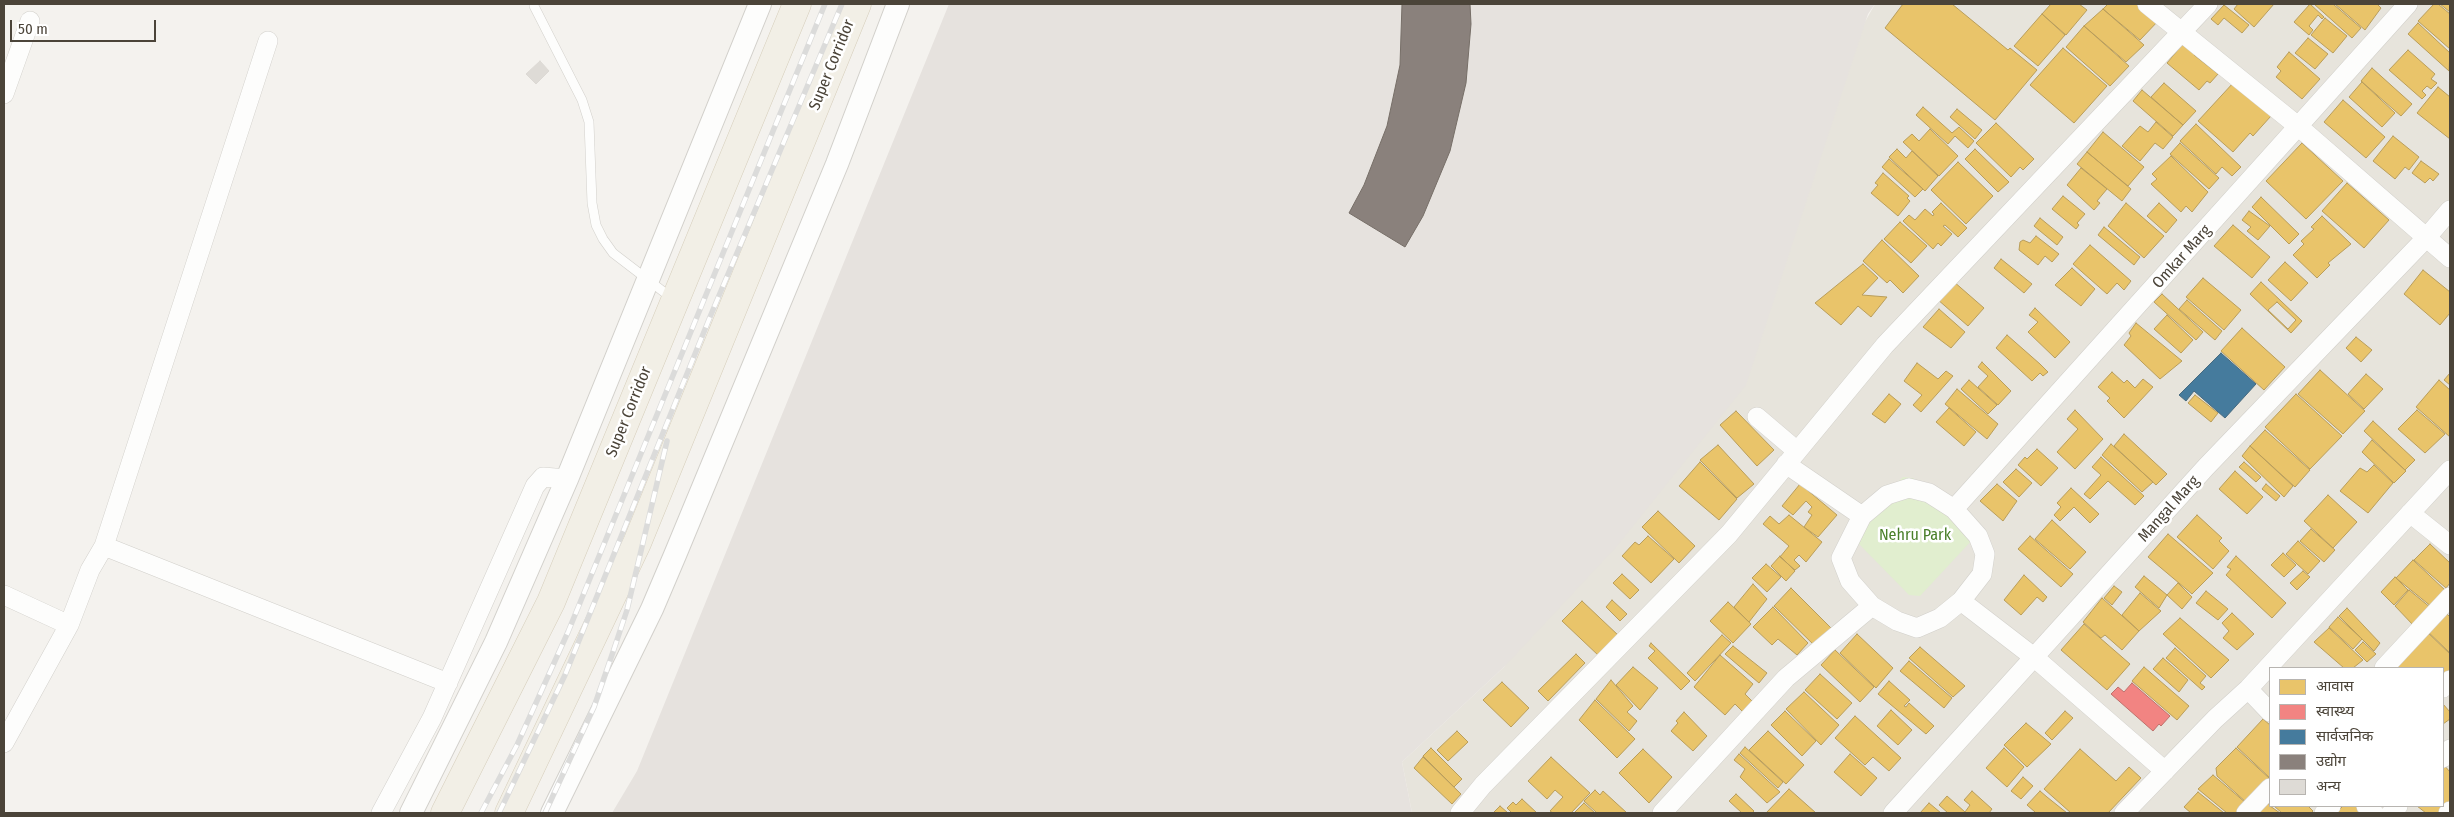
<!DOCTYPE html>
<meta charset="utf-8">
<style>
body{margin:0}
#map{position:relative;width:2454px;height:817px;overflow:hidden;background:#f4f2ee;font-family:"Fira Sans Condensed","Noto Sans Devanagari",sans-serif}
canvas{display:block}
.frame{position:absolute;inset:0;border:5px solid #4b4439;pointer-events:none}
.legend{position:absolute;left:2269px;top:667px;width:175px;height:140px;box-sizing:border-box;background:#fff;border:1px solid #b7b4b0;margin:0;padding:6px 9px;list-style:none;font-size:15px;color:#4b4439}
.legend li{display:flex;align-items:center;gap:10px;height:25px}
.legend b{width:25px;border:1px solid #b7b4b0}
.scale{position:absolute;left:10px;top:20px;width:146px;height:22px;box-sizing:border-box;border:2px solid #4b4439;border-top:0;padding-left:6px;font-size:15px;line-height:18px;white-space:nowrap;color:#4b4439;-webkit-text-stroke:4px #fff;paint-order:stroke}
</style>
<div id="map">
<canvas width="2454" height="817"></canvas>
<div class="frame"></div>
<ul class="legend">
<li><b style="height:14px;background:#e9c46a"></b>आवास</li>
<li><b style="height:14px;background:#f28482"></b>स्वास्थ्य</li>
<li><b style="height:14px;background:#457b9d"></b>सार्वजनिक</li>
<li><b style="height:14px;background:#8a817c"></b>उद्योग</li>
<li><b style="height:14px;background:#dedbd6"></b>अन्य</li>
</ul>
<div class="scale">50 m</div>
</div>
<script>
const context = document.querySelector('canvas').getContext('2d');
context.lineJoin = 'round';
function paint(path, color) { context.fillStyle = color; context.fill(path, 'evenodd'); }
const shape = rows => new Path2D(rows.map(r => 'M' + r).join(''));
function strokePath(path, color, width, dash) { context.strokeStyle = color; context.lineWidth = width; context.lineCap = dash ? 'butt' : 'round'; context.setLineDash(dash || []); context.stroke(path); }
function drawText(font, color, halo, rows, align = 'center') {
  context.font = font + ' "Fira Sans Condensed",sans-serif'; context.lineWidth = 5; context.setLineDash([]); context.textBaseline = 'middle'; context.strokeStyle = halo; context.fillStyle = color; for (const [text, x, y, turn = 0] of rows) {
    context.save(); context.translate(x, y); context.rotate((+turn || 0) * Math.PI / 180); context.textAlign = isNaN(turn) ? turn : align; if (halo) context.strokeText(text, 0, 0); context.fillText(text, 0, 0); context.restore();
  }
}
paint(shape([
 [1875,4,2450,4,2450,813,1412,813,1402,762,1504,667],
 [2270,668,2443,668,2443,806,2270,806]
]), '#e7e4dc');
paint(shape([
 [949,4,1875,4,1868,14,1746,385,1617,546,1504,667,1402,762,1412,813,612,813,637,771]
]), '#e6e2de');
paint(shape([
 [1903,477,1913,478,1974,524,1974,538,1920,596,1909,595,1859,544,1857,523]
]), '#e1eecf');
const homes = shape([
 [1903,4,1952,4,2008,50,2010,48,2037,70,1995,120,1885,28,1903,4],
 [2051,4,2079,4,2087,10,2066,35,2042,14,2051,4],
 [2108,4,2142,4,2160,19,2140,40,2103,9,2108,4],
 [2238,4,2274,4,2254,27,2234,9,2238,4],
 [2310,4,2324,17,2322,19,2318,15,2309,26,2313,30,2309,35,2294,22,2310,4],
 [2314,4,2333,4,2361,28,2352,38,2314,4],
 [2335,4,2377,4,2381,8,2365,30,2335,4],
 [2434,4,2438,4,2450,14,2450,49,2418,21,2434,4],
 [2440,4,2450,4,2450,12,2440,4],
 [2224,5,2249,25,2242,33,2224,18,2218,25,2211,19,2224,5],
 [2103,9,2144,45,2126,62,2084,26,2103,9],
 [2042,14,2065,35,2038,66,2014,46,2042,14],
 [2325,18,2347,36,2333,53,2311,35,2325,18],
 [2418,23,2450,53,2449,71,2408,34,2418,23],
 [2084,26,2129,66,2110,86,2066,47,2084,26],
 [2308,38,2328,54,2315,69,2295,53,2308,38],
 [2182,45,2198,51,2194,55,2218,74,2210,83,2207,81,2199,90,2167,63,2182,45],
 [2063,48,2107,86,2074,123,2030,85,2063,48],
 [2408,50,2435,74,2431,79,2437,83,2431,89,2427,86,2422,91,2426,95,2422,99,2389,70,2408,50],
 [2289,52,2320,79,2302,99,2276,77,2281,71,2277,67,2289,52],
 [2372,68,2412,104,2401,116,2361,81,2372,68],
 [2234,82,2271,116,2253,136,2250,133,2233,152,2198,121,2234,82],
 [2362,82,2395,113,2382,127,2349,97,2362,82],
 [2164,83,2196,111,2183,125,2151,97,2164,83],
 [2438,87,2450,97,2450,139,2417,113,2438,87],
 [2142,90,2183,125,2173,136,2133,101,2142,90],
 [2343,100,2385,137,2366,158,2324,122,2343,100],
 [1923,107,1952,133,1959,127,1974,141,1968,148,1955,136,1948,144,1916,115,1923,107],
 [1957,109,1982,130,1975,139,1950,117,1957,109],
 [2156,122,2173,137,2163,149,2155,143,2140,161,2122,146,2140,126,2148,132,2156,122],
 [1996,123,2034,159,2023,170,2020,167,2011,177,1976,143,1996,123],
 [2196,124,2241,167,2232,176,2222,167,2216,174,2180,141,2196,124],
 [1930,129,1958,156,1939,176,1903,142,1912,134,1919,141,1930,129],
 [2103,132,2144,167,2128,186,2087,152,2103,132],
 [2393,136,2419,157,2409,170,2405,167,2395,179,2373,161,2393,136],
 [2180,143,2219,178,2209,189,2170,154,2180,143],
 [2302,143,2343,181,2306,219,2266,181,2302,143],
 [1897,149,1906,158,1912,151,1938,176,1925,191,1889,157,1897,149],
 [1975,149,2009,182,1998,192,1965,159,1975,149],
 [2087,152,2131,189,2122,201,2077,164,2087,152],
 [2171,156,2208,192,2192,212,2186,206,2181,212,2151,184,2157,179,2152,174,2171,156],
 [1889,159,1923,189,1915,197,1882,167,1889,159],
 [2421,161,2439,174,2433,181,2430,178,2425,183,2412,173,2421,161],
 [1958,162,1993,196,1966,224,1931,190,1958,162],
 [2081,168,2107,189,2097,201,2100,203,2094,210,2067,185,2081,168],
 [1883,173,1909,196,1907,198,1910,201,1898,216,1871,193,1878,185,1875,183,1883,173],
 [2347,183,2389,220,2364,248,2322,211,2347,183],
 [2063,196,2085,214,2077,223,2079,225,2076,229,2052,209,2063,196],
 [2261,197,2299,234,2289,244,2252,207,2261,197],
 [1941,203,1967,228,1958,237,1945,225,1943,226,1952,234,1941,246,1938,243,1933,249,1903,221,1909,215,1915,220,1925,209,1933,216,1934,214,1932,212,1941,203],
 [2126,203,2164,236,2144,258,2108,226,2126,203],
 [2159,203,2177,220,2166,233,2147,216,2159,203],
 [2249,211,2270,226,2258,240,2247,231,2251,227,2242,220,2249,211],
 [2322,216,2351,244,2328,263,2330,265,2317,278,2293,255,2304,244,2301,241,2314,229,2311,227,2322,216],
 [2040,218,2063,237,2057,245,2034,226,2040,218],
 [1900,222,1927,246,1911,263,1884,239,1900,222],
 [2233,225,2270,257,2252,278,2214,246,2233,225],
 [2104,227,2140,257,2134,265,2098,235,2104,227],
 [2036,236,2059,254,2052,262,2045,256,2038,265,2019,250,2020,242,2023,240,2030,243,2036,236],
 [1882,240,1919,276,1903,293,1890,280,1887,283,1863,261,1882,240],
 [2090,245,2131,281,2124,290,2117,283,2107,294,2073,264,2090,245],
 [2001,259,2032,284,2024,293,1994,268,2001,259],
 [2285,262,2308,283,2291,301,2268,280,2285,262],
 [1863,264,1878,278,1862,295,1887,297,1871,317,1858,306,1841,325,1815,303,1863,264],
 [2072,268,2095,289,2081,306,2055,285,2072,268],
 [2423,270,2450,292,2450,313,2440,325,2404,294,2423,270],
 [2203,278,2241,310,2224,330,2186,297,2203,278],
 [1953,281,1984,308,1968,326,1937,299,1953,281],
 [2261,282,2302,321,2291,333,2250,294,2261,282],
 [2162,294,2203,332,2196,340,2154,302,2162,294],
 [2187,300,2222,331,2215,340,2179,309,2187,300],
 [2277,302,2296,320,2288,329,2268,310,2277,302],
 [2035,308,2070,342,2055,358,2028,332,2038,322,2029,315,2035,308],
 [1939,309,1965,332,1951,348,1923,327,1939,309],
 [2167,315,2193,340,2181,353,2154,329,2167,315],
 [2136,323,2182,361,2160,379,2124,345,2131,336,2129,333,2136,323],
 [2242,328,2285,367,2264,390,2221,351,2242,328],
 [2007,335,2040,364,2048,372,2043,376,2040,373,2032,381,1996,348,2007,335],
 [2356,337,2372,350,2361,362,2346,348,2356,337],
 [1982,362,2011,391,1998,405,1978,387,1988,376,1978,367,1982,362],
 [1917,363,1938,379,1946,371,1953,376,1921,412,1913,405,1922,395,1904,381,1917,363],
 [2320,370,2365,411,2343,434,2298,394,2320,370],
 [2112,372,2124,383,2127,380,2135,388,2143,379,2153,387,2124,418,2107,401,2110,398,2098,387,2112,372],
 [2450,373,2450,385,2444,380,2450,373],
 [2366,374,2383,389,2364,409,2348,394,2366,374],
 [1969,380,1997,405,1988,414,1961,389,1969,380],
 [2439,380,2450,390,2450,437,2416,407,2439,380],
 [1957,389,1998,424,1987,439,1945,404,1957,389],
 [1889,394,1901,404,1885,423,1872,414,1889,394],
 [2296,394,2342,436,2310,469,2265,427,2296,394],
 [2195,395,2218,413,2211,422,2188,403,2195,395],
 [1949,408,1976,432,1964,446,1936,422,1949,408],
 [2075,410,2103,439,2075,469,2057,452,2078,429,2067,419,2075,410],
 [2417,410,2445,434,2425,453,2398,429,2417,410],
 [1736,411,1774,450,1757,466,1720,425,1736,411],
 [2373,421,2415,460,2405,470,2364,431,2373,421],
 [2265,430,2310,470,2295,487,2250,446,2265,430],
 [2124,434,2167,474,2156,485,2114,446,2124,434],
 [2372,440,2406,471,2394,483,2362,452,2372,440],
 [2111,444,2153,482,2142,492,2102,455,2111,444],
 [1718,445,1754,484,1737,498,1700,460,1718,445],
 [2250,446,2293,486,2284,497,2242,456,2250,446],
 [2037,449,2058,468,2041,486,2018,465,2025,457,2027,459,2037,449],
 [2101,457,2144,496,2135,505,2108,481,2090,499,2084,494,2101,475,2092,467,2101,457],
 [1700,462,1737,499,1719,520,1679,486,1700,462],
 [2244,462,2261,477,2256,482,2239,467,2244,462],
 [2374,465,2393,483,2368,513,2340,491,2360,468,2367,472,2374,465],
 [2016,469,2032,483,2019,497,2003,482,2016,469],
 [2235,471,2263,497,2247,514,2219,489,2235,471],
 [1800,484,1837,515,1818,537,1804,527,1812,515,1808,512,1812,507,1806,501,1793,515,1782,506,1800,484],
 [1997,484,2017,501,2003,521,1980,501,1997,484],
 [2266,484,2280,496,2276,501,2262,489,2266,484],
 [2071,488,2099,514,2090,523,2074,507,2060,521,2054,515,2061,507,2057,503,2071,488],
 [2328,495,2357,522,2333,548,2304,521,2328,495],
 [1658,511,1695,546,1679,563,1642,527,1658,511],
 [1789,515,1822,542,1806,562,1799,555,1794,560,1800,566,1795,570,1780,557,1789,546,1763,524,1770,516,1779,524,1789,515],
 [2197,515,2222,538,2219,541,2229,551,2213,569,2177,537,2197,515],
 [2052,520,2086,552,2070,569,2035,539,2052,520],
 [2311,529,2335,550,2324,562,2300,541,2311,529],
 [2168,534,2213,573,2192,594,2148,557,2168,534],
 [1648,536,1674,559,1651,583,1622,556,1635,542,1639,545,1648,536],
 [2030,536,2073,574,2061,587,2018,549,2030,536],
 [2298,541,2320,561,2308,574,2286,554,2298,541],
 [2430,544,2450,563,2450,583,2446,588,2414,560,2430,544],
 [2283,553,2296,565,2284,577,2271,565,2283,553],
 [1780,556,1795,571,1786,581,1771,566,1780,556],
 [2236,556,2286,603,2272,618,2226,575,2231,569,2227,567,2236,556],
 [2413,560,2446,591,2432,607,2396,578,2413,560],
 [1766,564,1781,577,1767,592,1752,578,1766,564],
 [2303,571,2310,577,2297,590,2290,583,2303,571],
 [1622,574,1639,590,1630,599,1613,583,1622,574],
 [2024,575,2047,597,2043,602,2037,597,2021,615,2004,600,2024,575],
 [2144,576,2167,595,2159,608,2135,587,2144,576],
 [2395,577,2408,590,2394,605,2381,592,2395,577],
 [2178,583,2192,597,2182,609,2167,595,2178,583],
 [1753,584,1767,599,1749,622,1734,607,1753,584],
 [2114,586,2122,592,2112,605,2104,598,2114,586],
 [1791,588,1832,629,1815,646,1774,606,1791,588],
 [2409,590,2431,608,2414,626,2395,606,2409,590],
 [2206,591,2228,609,2218,620,2196,603,2206,591],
 [2140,593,2161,611,2139,631,2122,615,2140,593],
 [2102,598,2139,631,2122,650,2105,635,2101,638,2083,622,2102,598],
 [1612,600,1627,614,1620,621,1606,607,1612,600],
 [1582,601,1619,636,1599,656,1562,621,1582,601],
 [1728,602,1751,624,1733,643,1710,621,1728,602],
 [1773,607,1808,643,1797,655,1778,639,1772,645,1753,627,1773,607],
 [2347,608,2380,643,2374,651,2339,616,2347,608],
 [2442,609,2450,617,2450,653,2424,628,2442,609],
 [2232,613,2254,634,2237,650,2223,638,2229,631,2222,623,2232,613],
 [2338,617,2362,639,2353,649,2329,627,2338,617],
 [2180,618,2229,660,2211,678,2163,634,2180,618],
 [2084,624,2130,664,2107,690,2061,650,2084,624],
 [2329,628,2363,660,2353,668,2344,668,2314,642,2329,628],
 [2424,629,2450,654,2450,669,2443,677,2443,668,2397,668,2393,663,2424,629],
 [1857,634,1893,668,1876,688,1840,653,1857,634],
 [1722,635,1731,643,1695,681,1687,673,1722,635],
 [2363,642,2376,654,2367,662,2355,650,2363,642],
 [1651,643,1690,681,1681,690,1648,658,1655,651,1649,646,1651,643],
 [1733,646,1767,673,1759,683,1725,654,1733,646],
 [1920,647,1965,686,1953,697,1909,658,1920,647],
 [2175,648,2206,676,2200,683,2205,687,2202,690,2166,658,2175,648],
 [1835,650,1874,687,1860,702,1821,665,1835,650],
 [1576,654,1585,663,1548,701,1538,691,1576,654],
 [1720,655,1753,684,1745,694,1754,703,1744,713,1735,704,1725,715,1694,687,1720,655],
 [2163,658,2188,680,2179,692,2153,669,2163,658],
 [1909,661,1952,698,1944,708,1900,671,1909,661],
 [1633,667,1658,688,1640,710,1616,685,1633,667],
 [2144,667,2189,706,2177,720,2132,681,2144,667],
 [1820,674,1852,703,1837,719,1805,690,1820,674],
 [1611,680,1633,706,1627,712,1637,721,1629,731,1596,699,1611,680],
 [1889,681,1910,700,1904,706,1906,707,1909,703,1934,726,1926,734,1878,694,1889,681],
 [1502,682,1529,708,1511,727,1483,700,1502,682],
 [1804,692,1839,725,1821,745,1786,709,1804,692],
 [1595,700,1635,739,1617,758,1579,720,1595,700],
 [2443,704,2450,712,2450,719,2443,724,2443,704],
 [1891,710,1912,730,1898,745,1877,726,1891,710],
 [1785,711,1816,741,1802,756,1771,725,1785,711],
 [2065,711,2073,718,2052,740,2045,733,2065,711],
 [1684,712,1707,736,1693,751,1671,731,1678,723,1676,721,1684,712],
 [1855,716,1901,758,1889,771,1873,757,1865,765,1835,738,1855,716],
 [2263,719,2270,725,2270,778,2237,747,2263,719],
 [2026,723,2051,744,2027,767,2004,745,2026,723],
 [1457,731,1468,742,1448,761,1437,750,1457,731],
 [1768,731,1804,765,1786,784,1749,750,1768,731],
 [1745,747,1783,782,1778,788,1740,753,1745,747],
 [1431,748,1462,779,1454,787,1423,756,1431,748],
 [2004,748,2024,767,2007,787,1986,768,2004,748],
 [2236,748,2269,778,2247,803,2217,776,2216,768,2236,748],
 [1643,749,1672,777,1649,803,1619,773,1643,749],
 [2080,749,2116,781,2129,767,2141,778,2108,813,2071,813,2044,789,2080,749],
 [1739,754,1780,792,1767,803,1740,777,1745,769,1734,760,1739,754],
 [1850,754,1877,778,1861,796,1834,772,1850,754],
 [1423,757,1461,794,1452,804,1414,768,1423,757],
 [1551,757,1590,793,1571,813,1553,813,1550,811,1563,797,1555,790,1547,799,1528,781,1551,757],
 [2443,764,2450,772,2450,807,2445,813,2426,813,2417,806,2443,806,2443,764],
 [2213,775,2246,803,2235,813,2227,813,2198,789,2213,775],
 [2023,777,2033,786,2021,799,2011,791,2023,777],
 [1789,789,1816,813,1766,813,1789,789],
 [1595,790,1600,795,1603,791,1627,813,1597,813,1584,801,1595,790],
 [1972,791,1992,809,1989,813,1948,813,1939,805,1947,796,1965,812,1970,805,1964,800,1972,791],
 [2040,791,2047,797,2067,813,2033,813,2035,812,2027,805,2040,791],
 [2198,792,2224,813,2191,813,2184,807,2198,792],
 [1736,794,1754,811,1752,813,1742,813,1729,801,1736,794],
 [1522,799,1537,813,1512,813,1507,808,1513,802,1516,805,1522,799],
 [2267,801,2270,806,2280,813,2254,813,2267,801],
 [1584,803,1595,813,1574,813,1584,803],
 [1929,803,1941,813,1920,813,1929,803],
 [1500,806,1508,813,1493,813,1500,806],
 [2274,806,2308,806,2313,811,2311,813,2282,813,2274,806],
 [2343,806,2356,806,2364,813,2336,813,2343,806]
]);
paint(homes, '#e9c46a');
strokePath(homes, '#ba9e5b', 1);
const health = shape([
 [2132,683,2170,716,2161,726,2159,724,2153,731,2111,694,2118,687,2124,692,2132,683]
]);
paint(health, '#f28482');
strokePath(health, '#c0716c', 1);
const public = shape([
 [2221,353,2256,384,2225,418,2194,391,2186,401,2179,395,2221,353]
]);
paint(public, '#457b9d');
strokePath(public, '#476a7f', 1);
const industry = shape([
 [1402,4,1470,4,1471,24,1466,83,1450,151,1423,216,1405,247,1349,213,1364,185,1387,126,1400,65,1402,4]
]);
paint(industry, '#8a817c');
strokePath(industry, '#776f68', 1);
const building = shape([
 [540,61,549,71,536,84,526,74,540,61]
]);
paint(building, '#dedbd6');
strokePath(building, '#dcd9d4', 1);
const service = shape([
 [534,6,582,100,589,122,592,203,596,225,603,239,613,253,673,299]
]);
const minor = shape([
 [2147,4,2299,127,2450,258],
 [4,94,30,21],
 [1757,417,1797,451],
 [1786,464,1862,516],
 [1909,488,1929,493,1954,509,1978,536,1985,554,1982,574,1961,601,1940,618,1917,628,1897,621,1872,606,1850,581,1841,558,1862,516,1887,495,1909,488],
 [1954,509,2408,4],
 [2410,513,2450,545],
 [104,546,448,683],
 [4,595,69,625],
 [1961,601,2035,658,2165,771],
 [2384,668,2450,597],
 [2443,688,2450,680],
 [2248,689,2270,712],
 [4,743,69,625,90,570,104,546,268,41],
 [2443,758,2450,749],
 [2366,806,2374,813],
 [381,813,432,718,535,486,543,477,567,479],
 [1460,813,1483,785,1729,534,1885,345,2208,4],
 [1662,813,1786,678,1872,606],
 [1893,813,2206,467,2427,237,2450,210],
 [2124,813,2215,719,2248,689,2450,470],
 [2246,813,2270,788],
 [2324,813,2331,806],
 [2391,813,2398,806],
 [2448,813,2450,811]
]);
const tertiary = shape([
 [411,813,496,642,567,479,760,4],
 [552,813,652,609,675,555,837,164,898,4]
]);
const primary = shape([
 [445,813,551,602,797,4],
 [509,813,637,543,857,4]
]);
strokePath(service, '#d2d0cb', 10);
strokePath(minor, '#d2d0cb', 20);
strokePath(tertiary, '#d2d0cb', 24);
strokePath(primary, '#d6cebb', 29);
strokePath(service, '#fdfdfc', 9);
strokePath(minor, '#fdfdfc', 19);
strokePath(tertiary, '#fdfdfc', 22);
strokePath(primary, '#f2efe6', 28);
const rail = shape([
 [481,813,517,745,568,632,825,4],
 [499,813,565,675,710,317,842,4],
 [545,813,594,707,613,652,627,610,667,441]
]);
strokePath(rail, '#dbdbda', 5.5);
strokePath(rail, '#fff', 4, [11]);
drawText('16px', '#4b4439', '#fff', [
 ["Super Corridor",832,65,-68],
 ["Omkar Marg",2182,257,-48],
 ["Super Corridor",629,412,-68],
 ["Mangal Marg",2169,509,-48]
]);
drawText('16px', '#4a7f2a', '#fff', [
 ["Nehru Park",1915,536]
]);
</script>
